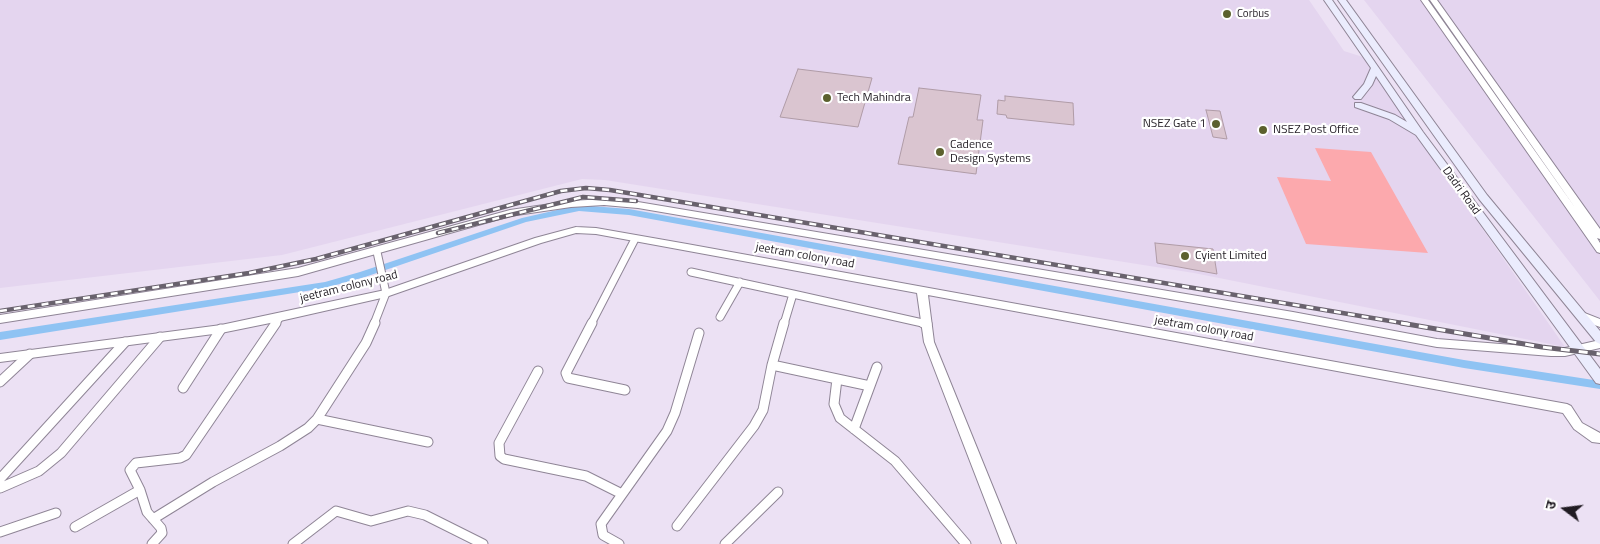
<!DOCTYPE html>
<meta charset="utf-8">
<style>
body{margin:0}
#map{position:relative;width:1600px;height:544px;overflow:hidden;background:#ece1f4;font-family:"Titillium Web","Noto Sans Devanagari",sans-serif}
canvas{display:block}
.north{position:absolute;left:1540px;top:484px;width:50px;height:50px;-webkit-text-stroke:4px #fff;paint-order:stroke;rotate:285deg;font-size:14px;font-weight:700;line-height:20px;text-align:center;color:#211c23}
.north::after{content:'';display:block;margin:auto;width:18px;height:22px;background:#211c23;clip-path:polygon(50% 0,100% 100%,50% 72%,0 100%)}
</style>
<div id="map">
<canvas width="1600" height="544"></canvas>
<div class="north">उ</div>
</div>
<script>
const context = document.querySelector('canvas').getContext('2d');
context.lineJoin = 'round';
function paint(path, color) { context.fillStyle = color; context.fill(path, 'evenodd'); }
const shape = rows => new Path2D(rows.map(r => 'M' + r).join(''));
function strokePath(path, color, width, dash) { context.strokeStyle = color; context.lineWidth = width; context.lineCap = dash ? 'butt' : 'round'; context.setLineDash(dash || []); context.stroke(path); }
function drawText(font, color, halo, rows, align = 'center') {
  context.font = font + ' "Titillium Web",sans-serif'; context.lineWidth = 4.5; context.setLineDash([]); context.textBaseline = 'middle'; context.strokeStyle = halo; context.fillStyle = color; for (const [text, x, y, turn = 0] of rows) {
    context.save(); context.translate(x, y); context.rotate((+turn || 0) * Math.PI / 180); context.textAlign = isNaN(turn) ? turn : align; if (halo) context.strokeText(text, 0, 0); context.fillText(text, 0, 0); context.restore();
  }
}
paint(shape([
 [0,0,1309,0,1344,51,1366,58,1389,95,1565,347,1194,273,605,180,582,179,282,255,0,288],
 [1364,0,1600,0,1600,301]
]), '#e4d5ef');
paint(shape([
 [1315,148,1371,152,1428,253,1306,244,1277,177,1331,181]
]), '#fca9ad');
paint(shape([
 [579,205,629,209,1464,360,1600,381,1600,389,1464,368,629,215,579,211,526,222,365,277,325,288,0,340,0,332,325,282,360,272,522,218,579,205]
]), '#8fc3f3');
const building = shape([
 [798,69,872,78,858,127,780,117,798,69],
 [919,88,981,95,977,120,983,120,976,174,898,164,909,117,913,117,919,88],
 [1005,96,1073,103,1074,125,1007,118,1006,115,997,114,998,100,1005,101,1005,96],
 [1206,110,1220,111,1227,139,1213,137,1206,110],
 [1155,243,1213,249,1217,274,1157,263,1155,243]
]);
paint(building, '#dac5d0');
strokePath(building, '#b09ca7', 1);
const minorFar1 = shape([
 [691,272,793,294],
 [720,317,740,282],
 [275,324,280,317],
 [374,324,386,293,377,252],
 [591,324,635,239],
 [784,324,793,294,927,324]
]);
const minor = shape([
 [592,323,566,373,568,378,625,390],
 [923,323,927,324],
 [772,365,870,386],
 [538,371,499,443,500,456,504,459,586,476,622,494],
 [837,379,834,404,840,418,895,461,966,544],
 [0,382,30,354],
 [183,388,221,329],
 [317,419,366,343,375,323],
 [854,429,877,367],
 [0,479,125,342],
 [0,488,39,471,61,453,160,337],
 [153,519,213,482,280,446,308,428,317,419,428,442],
 [677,526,754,426,763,410,772,365,784,323],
 [75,527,140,490],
 [0,532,56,513],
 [152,544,162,533,161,528,147,512,140,490,130,470,136,463,180,458,186,455,276,323],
 [293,544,336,511,371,521,408,511,425,515,483,544],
 [619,544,603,535,601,524,667,431,675,413,699,333],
 [725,544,778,492]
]);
const tertiary = shape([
 [1421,0,1428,0,1576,209,1430,0,1437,0,1600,229,1600,239,1597,238,1600,243,1600,253,1597,252,1421,0],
 [604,199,638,202,1293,312,1437,339,1551,348,1565,348,1600,340,1600,348,1565,356,1551,356,1437,347,1293,320,638,208,604,205,571,207,510,216,298,276,0,323,0,315,298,268,510,210,571,201,604,199],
 [576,227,596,228,687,244,1567,404,1571,406,1582,423,1600,433,1600,443,1592,442,1574,429,1563,413,928,295,934,342,1016,544,1002,544,924,342,917,293,596,234,576,233,541,243,386,297,280,321,221,333,0,362,0,354,221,325,385,290,535,238,576,227],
 [1582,312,1600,319,1600,327,1578,319,1577,316,1578,313,1582,312]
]);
const secondary = shape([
 [1324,0,1332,0,1423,132,1600,369,1600,384,1596,383,1416,135,1389,119,1355,107,1355,103,1361,103,1395,115,1407,122,1376,76,1372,85,1361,99,1355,99,1353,97,1364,84,1371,68,1324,0],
 [1338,0,1346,0,1487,195,1600,331,1600,344,1596,342,1479,199,1338,0]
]);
strokePath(minorFar1, '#8f8596', 9);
strokePath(minor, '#8f8596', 11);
strokePath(tertiary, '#8f8596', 2);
strokePath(secondary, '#8f8596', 2);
strokePath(minorFar1, '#fff', 7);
strokePath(minor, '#fff', 9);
paint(tertiary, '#fff');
paint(secondary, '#ebecfd');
const railFar1 = shape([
 [438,233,583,197,636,201],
 [0,311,249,273,316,259,561,191,586,188,610,190,1408,324]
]);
const rail = shape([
 [1401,323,1542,347,1600,354]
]);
strokePath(railFar1, '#69626d', 4.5);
strokePath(rail, '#69626d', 5);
strokePath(railFar1, '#fff', 2.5, [7]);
strokePath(rail, '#fff', 3, [9]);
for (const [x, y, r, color] of [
 [1227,14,5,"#5c612e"],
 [827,98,5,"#5c612e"],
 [1216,124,5,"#5c612e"],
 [1263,130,5,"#5c612e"],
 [940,152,5,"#5c612e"],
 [1185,256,5,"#5c612e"]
]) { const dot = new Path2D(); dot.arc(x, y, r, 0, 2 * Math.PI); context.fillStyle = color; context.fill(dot); strokePath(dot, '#fff', 2); }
drawText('11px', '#211c23', '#fff', [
 ["Corbus",1237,14]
], 'left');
drawText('12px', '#211c23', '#fff', [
 ["Tech Mahindra",837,98],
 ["NSEZ Gate 1",1206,124,"right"],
 ["NSEZ Post Office",1273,130],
 ["Cadence",950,145],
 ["Design Systems",950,159],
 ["Cyient Limited",1195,256]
], 'left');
drawText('12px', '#211c23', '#fff', [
 ["Dadri Road",1461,191,54],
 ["jeetram colony road",805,256,10],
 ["jeetram colony road",349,287,-14],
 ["jeetram colony road",1204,329,10]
]);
</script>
